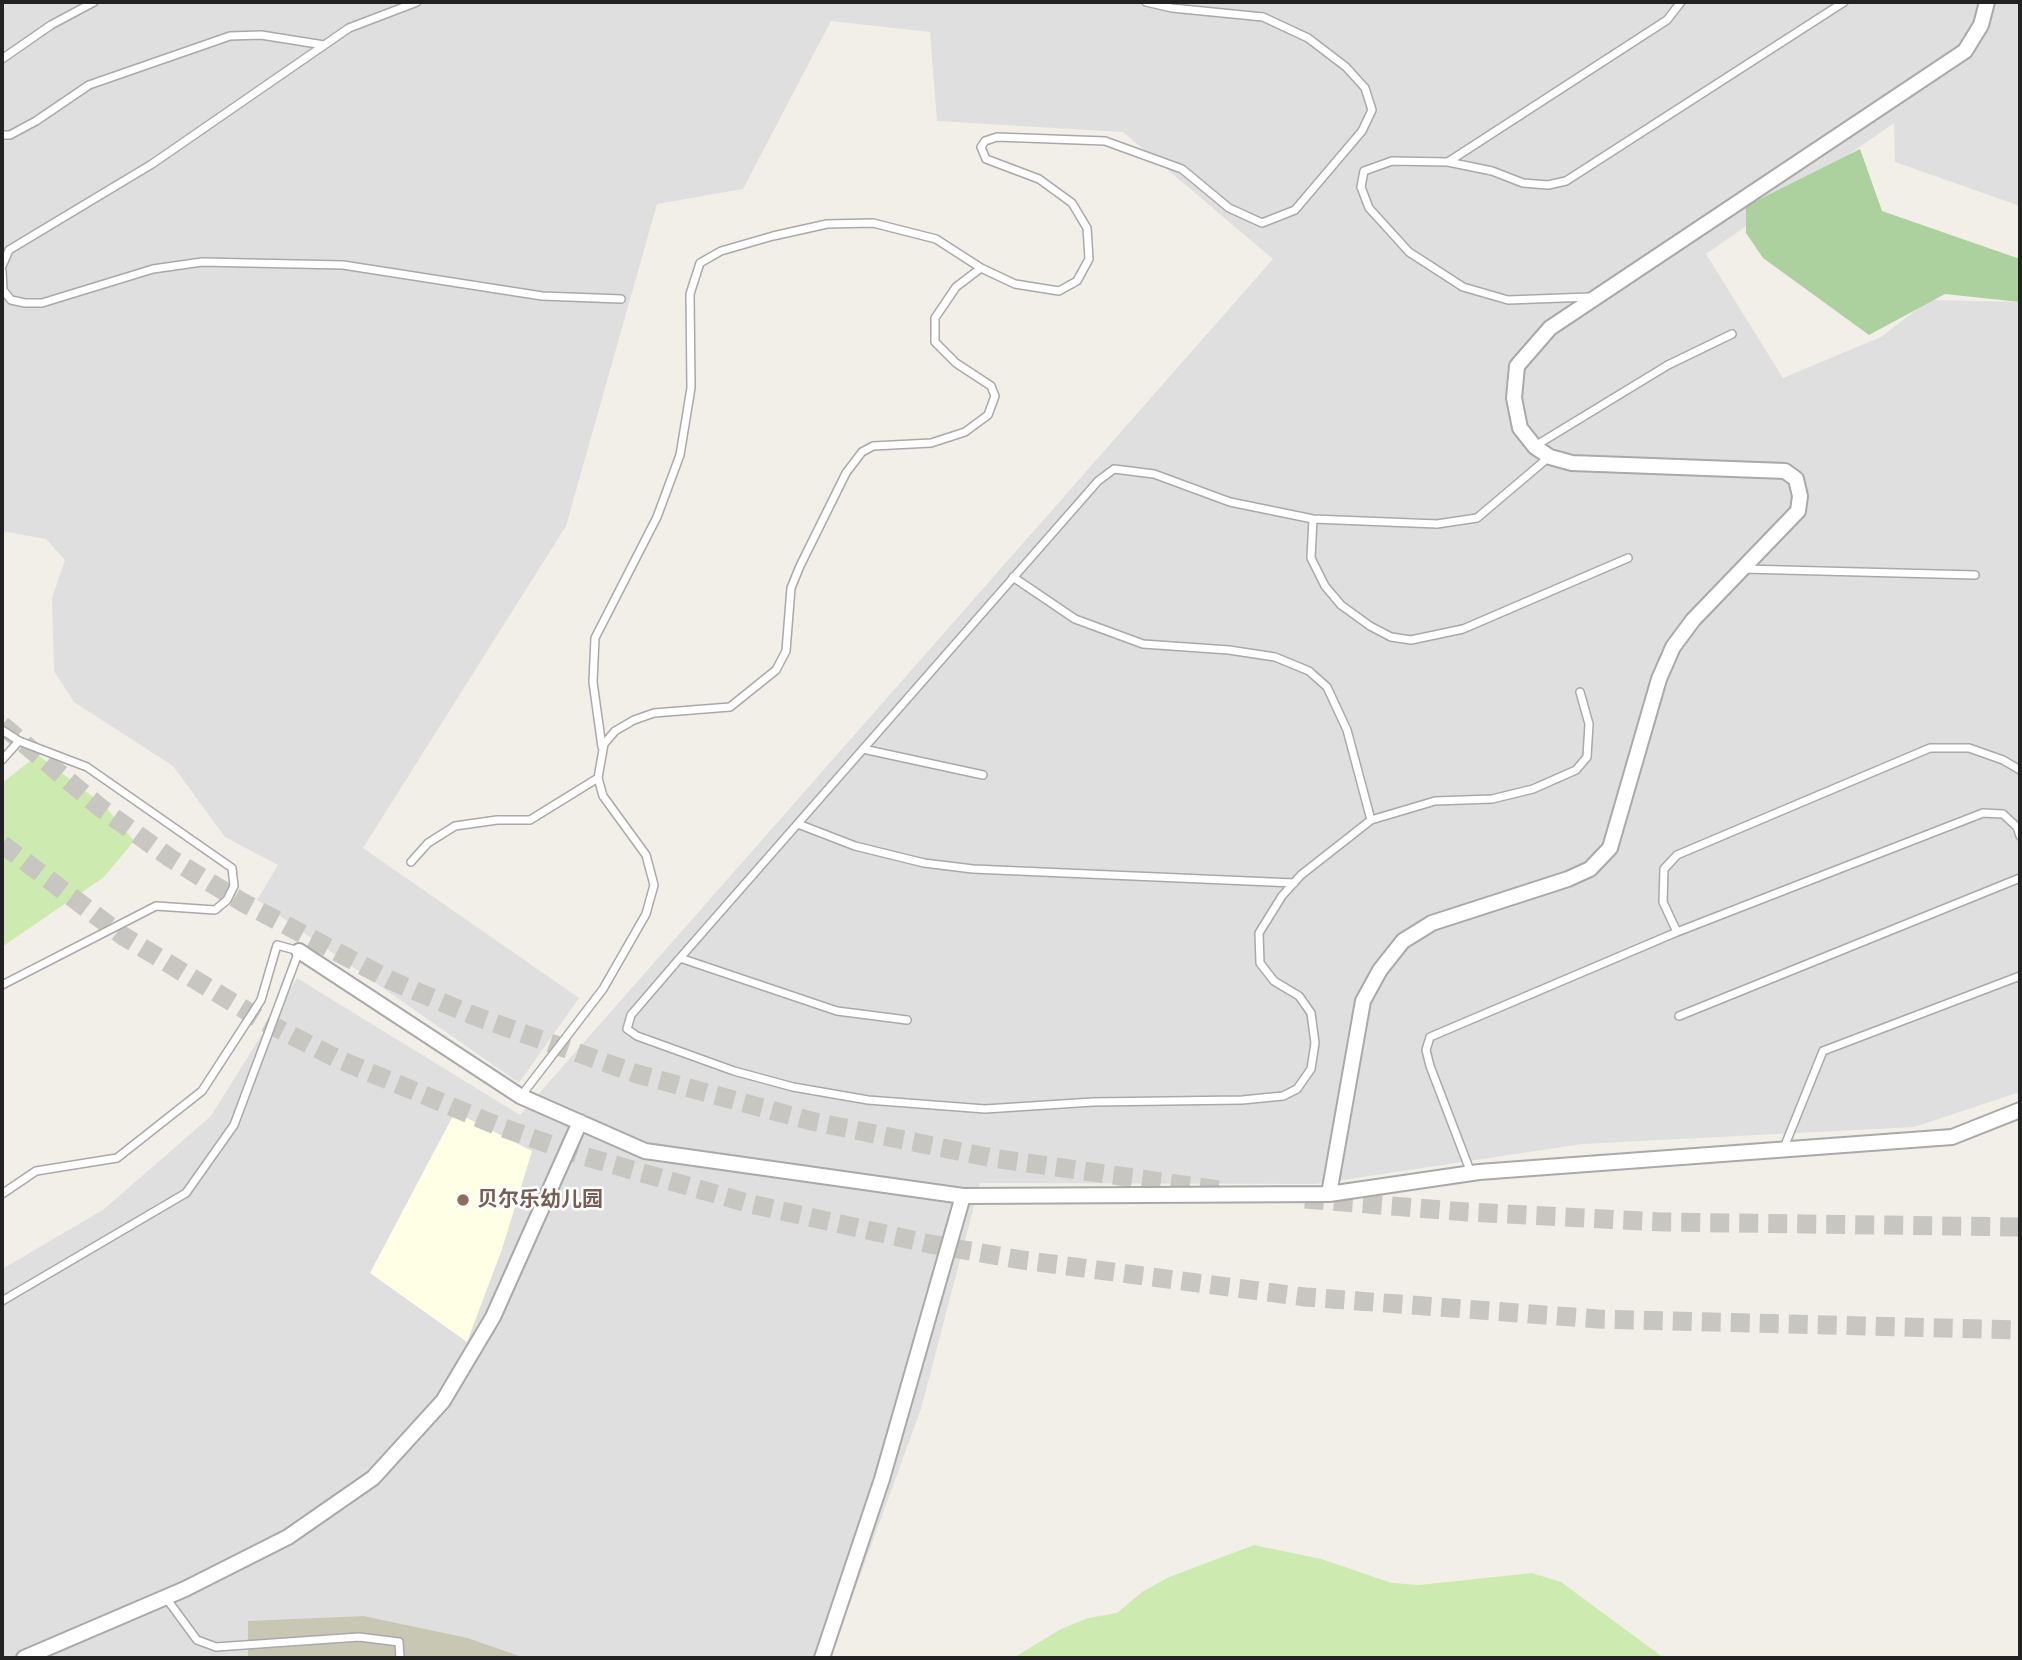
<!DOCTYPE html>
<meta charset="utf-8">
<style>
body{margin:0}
#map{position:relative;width:2022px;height:1660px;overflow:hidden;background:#f2efe9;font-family:Quicksand,sans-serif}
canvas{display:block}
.frame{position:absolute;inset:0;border:4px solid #222;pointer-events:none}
</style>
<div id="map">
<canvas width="2022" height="1660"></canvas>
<div class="frame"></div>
</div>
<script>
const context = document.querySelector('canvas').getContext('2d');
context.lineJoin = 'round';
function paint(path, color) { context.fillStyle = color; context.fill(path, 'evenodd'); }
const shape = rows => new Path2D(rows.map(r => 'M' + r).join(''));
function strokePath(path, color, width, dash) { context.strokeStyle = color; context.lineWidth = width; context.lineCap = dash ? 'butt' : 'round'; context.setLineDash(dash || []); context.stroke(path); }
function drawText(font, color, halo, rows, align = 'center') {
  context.font = font + ' Quicksand,"Noto Sans SC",sans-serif'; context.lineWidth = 5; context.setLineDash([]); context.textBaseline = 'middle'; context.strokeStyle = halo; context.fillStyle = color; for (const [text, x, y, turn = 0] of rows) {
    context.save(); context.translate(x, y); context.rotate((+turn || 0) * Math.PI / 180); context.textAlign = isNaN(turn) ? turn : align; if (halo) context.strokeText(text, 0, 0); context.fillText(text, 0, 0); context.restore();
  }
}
paint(shape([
 [2,2,2020,2,2020,206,1895,162,1894,123,1706,254,1783,378,1881,337,1929,300,2020,302,2020,1092,1914,1127,1582,1144,1316,1184,980,1183,921,1409,830,1658,525,1658,468,1638,364,1616,248,1622,248,1658,2,1658,2,1269,103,1210,211,1116,297,978,520,1115,1273,259,1123,132,937,121,930,32,831,21,743,189,657,204,566,526,363,848,579,998,519,1083,257,900,278,865,225,837,173,766,74,702,54,671,52,598,65,560,46,539,2,531]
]), '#e0dfdf');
paint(shape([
 [455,1112,532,1151,502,1249,467,1342,370,1273]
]), '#ffffe5');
paint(shape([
 [364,1616,468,1638,525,1658,248,1658,248,1621]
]), '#c7c7b4');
paint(shape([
 [38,755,105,806,134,841,104,877,2,947,2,783],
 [1254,1545,1321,1559,1392,1583,1419,1585,1532,1573,1561,1582,1664,1658,1013,1658,1061,1629,1088,1618,1117,1613,1142,1592,1169,1577]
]), '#cdebb0');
paint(shape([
 [1860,149,1882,211,2020,259,2020,302,1945,294,1869,335,1763,258,1746,233,1746,206]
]), '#add19e');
strokePath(shape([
 [2,725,102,809,170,858,242,902,392,981,472,1015,637,1074,811,1121,992,1158,1226,1191],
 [2,844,123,936,265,1022,340,1060,498,1126,580,1155,751,1204,930,1244,1022,1260,1305,1297,1598,1319,2020,1330],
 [1305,1199,1467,1212,1664,1222,2020,1227]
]), '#c8c6c1', 19, [19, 10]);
const service = shape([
 [2,59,51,25,94,2],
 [2,135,10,135,36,121,89,85,230,36,261,35,324,45],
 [1448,162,1667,20,1681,2],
 [2,266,9,250,152,164,349,28,417,2],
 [2,271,3,290,11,300,25,303,42,303,153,269,202,262,343,265,542,296,621,299],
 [1590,297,1508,300,1463,287,1409,252,1369,208,1361,187,1364,171,1392,161,1448,162,1492,171,1523,183,1548,185,1566,181,1844,2],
 [1535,446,1668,365,1732,334],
 [1549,457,1477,518,1437,524,1313,519,1230,502,1154,474,1114,469,1098,481,680,958,631,1015,627,1029,637,1036,734,1071,793,1087,868,1100,985,1109,1093,1102,1242,1100,1283,1096,1297,1089,1311,1069,1315,1043,1311,1013,1299,996,1274,981,1260,963,1259,933,1282,896,1301,875,1371,820,1435,801,1492,799,1533,789,1576,770,1587,757,1589,724,1580,692],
 [1313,519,1311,558,1325,586,1341,605,1370,626,1391,637,1411,640,1463,629,1628,558],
 [1744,569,1975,575],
 [1013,577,1075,619,1143,644,1229,650,1275,657,1309,671,1327,687,1347,730,1371,820],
 [2,730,19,741,87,767,232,868,234,886,227,900,215,910,156,906,2,985],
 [602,747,593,682,595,638,657,517,680,455,691,388,690,294,700,263,721,251,773,236,827,224,873,223,936,239,981,268],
 [863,749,983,775],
 [2,760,19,741],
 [2020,770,2003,760,1969,748,1930,748,1677,855,1664,869,1663,902,1677,932,1983,813,2003,814,2017,827,2020,836],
 [798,824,855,846,924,863,973,869,1294,883],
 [411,862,428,843,455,826,497,820,530,820,598,778],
 [680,958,837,1011,907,1020],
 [1679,1016,2020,878],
 [521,1096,603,989,646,914,654,885,646,855,603,796,598,778,604,744,615,731,634,720,654,713,730,707,776,670,786,651,791,588,800,566,846,473,862,452,873,446,931,443,965,432,988,415,995,396,991,386,956,363,935,342,935,318,956,287,981,268,1015,284,1059,291,1077,281,1089,259,1087,228,1072,203,1039,179,986,159,981,147,985,141,997,137,1105,141,1182,169,1229,208,1262,223,1295,210,1362,131,1372,110,1365,88,1346,67,1308,38,1263,17,1172,8,1146,2],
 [1783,1150,1823,1051,2020,976],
 [1471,1173,1430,1066,1426,1050,1430,1037,1677,932],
 [2,1194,36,1171,117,1158,202,1091,261,1000,277,945,299,951,234,1125,186,1193,2,1301],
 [166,1598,197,1640,216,1647,359,1637,399,1642,400,1658]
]);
const minor = shape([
 [299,951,520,1096,645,1151,963,1196,1329,1194,1363,1001,1380,970,1403,941,1432,923,1568,879,1590,869,1610,848,1659,679,1673,647,1693,620,1798,511,1800,496,1796,479,1785,471,1572,463,1550,457,1535,447,1520,428,1514,398,1517,366,1550,328,1965,51,1981,25,1987,2],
 [1329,1194,1479,1172,1952,1137,2020,1110],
 [24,1658,185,1589,288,1537,373,1478,443,1401,493,1317,580,1122],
 [822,1658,882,1479,963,1196]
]);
strokePath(service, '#a9a9a9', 10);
strokePath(minor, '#a9a9a9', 18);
strokePath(service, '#fff', 7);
strokePath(minor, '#fff', 14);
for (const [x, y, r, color] of [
 [463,1200,7,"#8d6e63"]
]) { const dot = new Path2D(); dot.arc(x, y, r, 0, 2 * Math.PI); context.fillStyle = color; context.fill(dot); strokePath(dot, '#fff', 2.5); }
drawText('bold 21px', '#785e54', '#fff', [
 ["贝尔乐幼儿园",477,1200]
], 'left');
</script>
